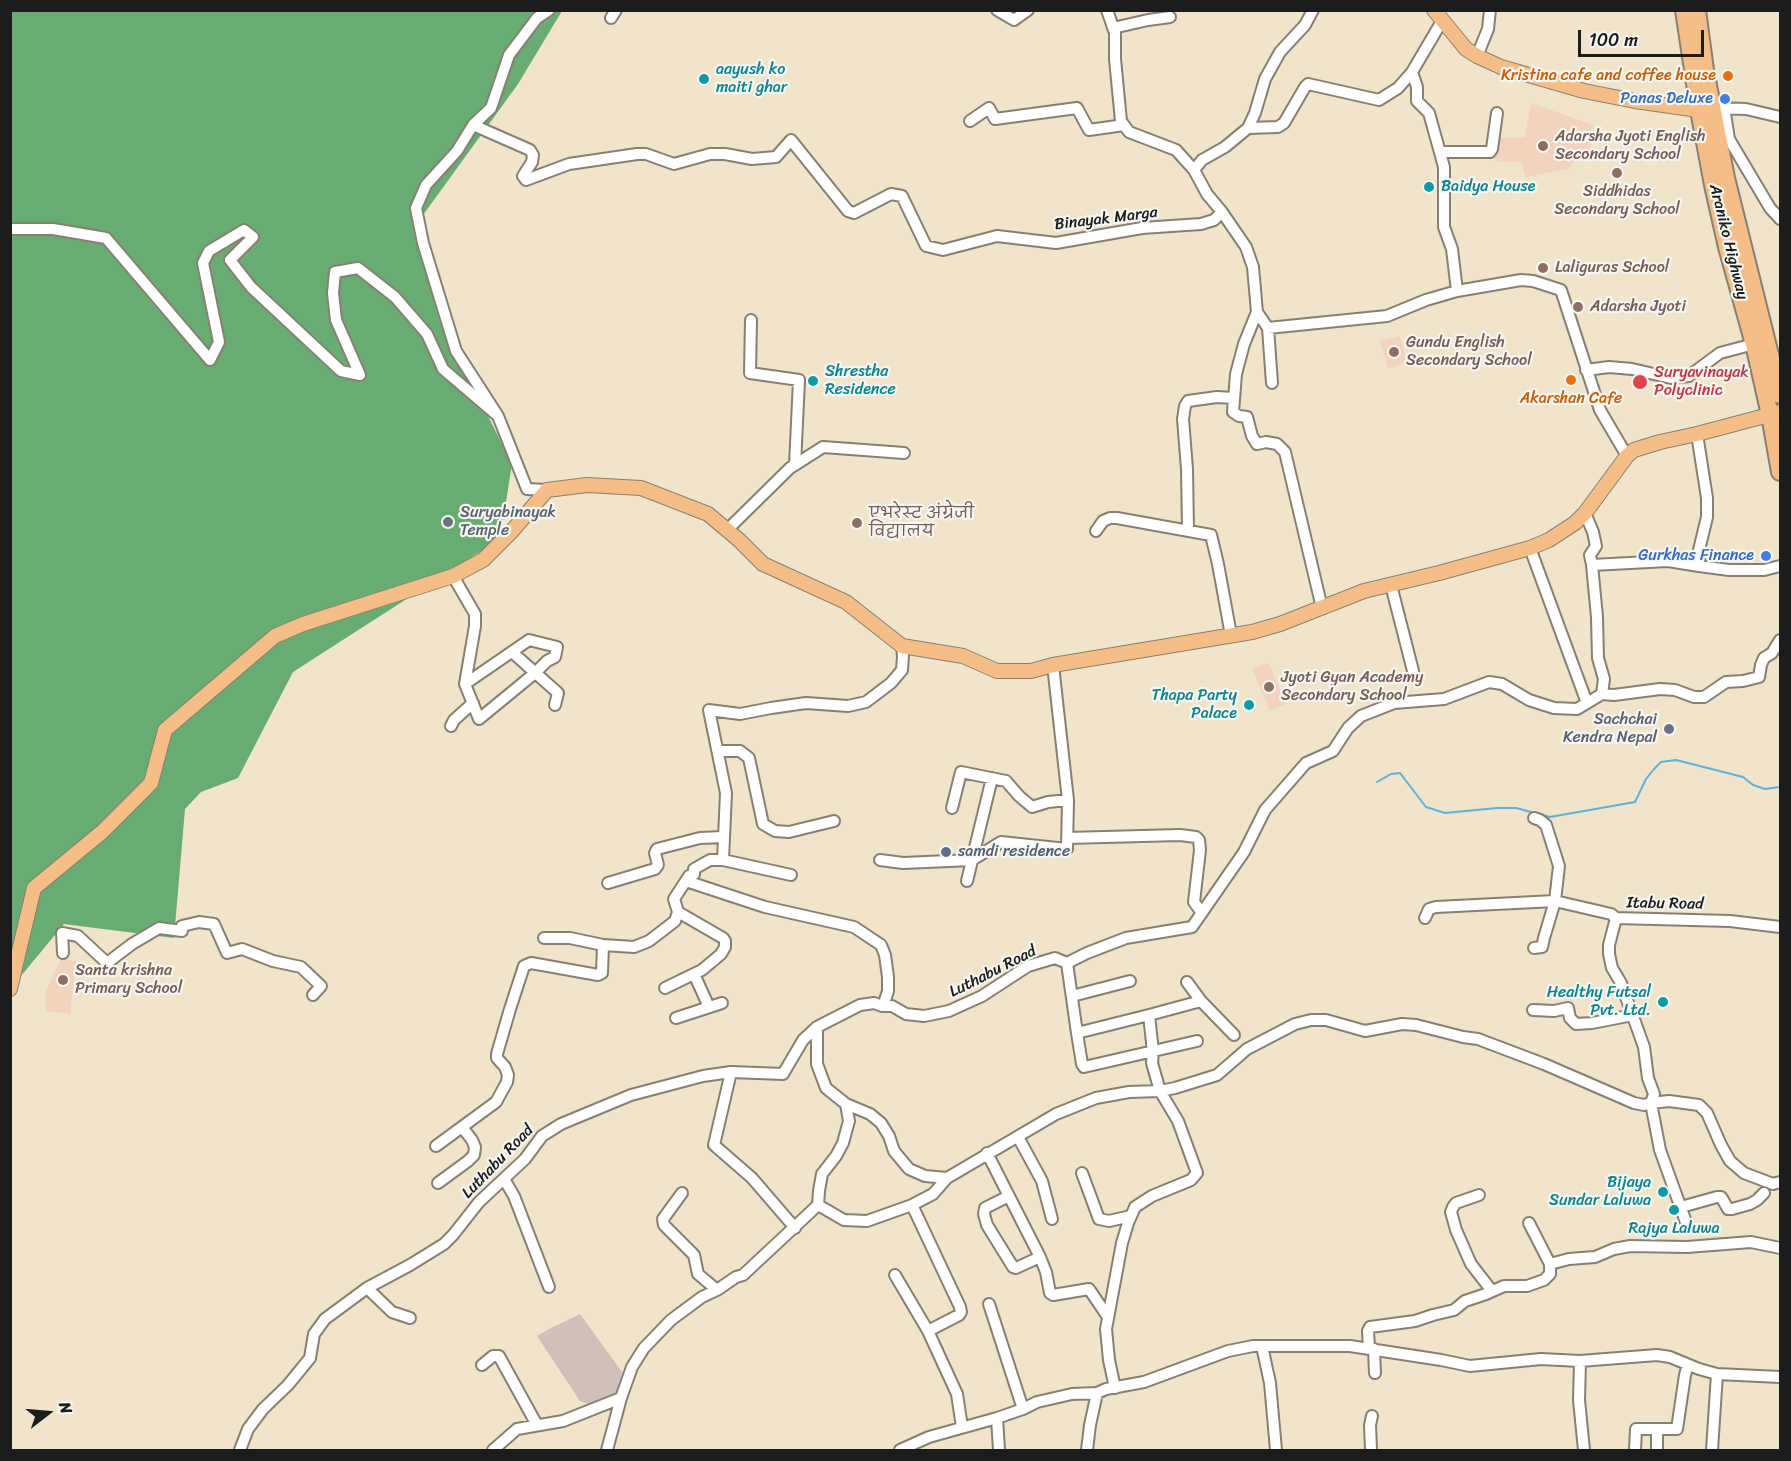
<!DOCTYPE html>
<meta charset="utf-8">
<style>
body{margin:0}
#map{position:relative;width:1791px;height:1461px;overflow:hidden;background:#f0e4ca;font-family:Sriracha,sans-serif}
canvas{display:block}
.frame{position:absolute;inset:0;border:12px solid #1c1c1c;pointer-events:none}
.north{position:absolute;left:18px;top:1383px;width:60px;height:60px;-webkit-text-stroke:4px #f6f6f2;paint-order:stroke;rotate:74deg;font-size:16px;font-weight:700;line-height:24px;text-align:center;color:#1c1c1c}
.north::after{content:'';display:block;margin:auto;width:21px;height:27px;background:#1c1c1c;clip-path:polygon(50% 0,100% 100%,50% 72%,0 100%)}
.scale{position:absolute;left:1578px;top:30px;width:126px;height:27px;box-sizing:border-box;border:3px solid #1c1c1c;border-top:0;padding-left:8px;font-size:18px;line-height:21px;white-space:nowrap;color:#1c1c1c;-webkit-text-stroke:4px #f6f6f2;paint-order:stroke}
</style>
<div id="map">
<canvas width="1791" height="1461"></canvas>
<div class="frame"></div>
<div class="north">N</div>
<div class="scale">100 m</div>
</div>
<script>
const context = document.querySelector('canvas').getContext('2d');
context.lineJoin = 'round';
function paint(path, color) { context.fillStyle = color; context.fill(path, 'evenodd'); }
const shape = rows => new Path2D(rows.map(r => 'M' + r).join(''));
function strokePath(path, color, width, dash) { context.strokeStyle = color; context.lineWidth = width; context.lineCap = dash ? 'butt' : 'round'; context.setLineDash(dash || []); context.stroke(path); }
function drawText(font, color, halo, rows, align = 'center') {
  context.font = font + ' Sriracha,"Playpen Sans Deva",sans-serif'; context.lineWidth = 4.5; context.setLineDash([]); context.textBaseline = 'middle'; context.strokeStyle = halo; context.fillStyle = color; for (const [text, x, y, turn = 0] of rows) {
    context.save(); context.translate(x, y); context.rotate((+turn || 0) * Math.PI / 180); context.textAlign = isNaN(turn) ? turn : align; if (halo) context.strokeText(text, 0, 0); context.fillText(text, 0, 0); context.restore();
  }
}
paint(shape([
 [1531,103,1593,125,1590,156,1579,154,1568,169,1525,177,1521,162,1495,161,1495,138,1525,137],
 [1400,336,1407,363,1388,368,1380,341],
 [1269,663,1286,704,1270,711,1252,669],
 [61,959,76,961,70,1014,46,1011,45,993]
]), '#f2d4be');
paint(shape([
 [580,1314,622,1372,614,1403,602,1409,580,1401,537,1336,551,1328]
]), '#cfc0ba');
paint(shape([
 [11,11,562,11,518,84,418,222,441,322,512,464,500,539,293,672,238,778,201,792,185,809,174,938,64,924,11,988]
]), '#68ac72');
strokePath(shape([
 [1377,782,1391,774,1400,773,1426,807,1445,813,1497,808,1516,808,1550,817,1635,802,1646,779,1654,769,1661,762,1676,760,1743,777,1753,785,1765,789,1780,787]
]), '#5fb0da', 2);
const minor = shape([
 [997,10,1014,20,1028,10],
 [1107,10,1115,33,1115,59,1121,121,1129,132,1176,150,1194,170,1207,194,1222,212,1246,247,1253,267,1257,312,1244,344,1236,374,1233,412,1239,416,1247,417,1252,436,1257,444,1266,442,1277,444,1285,452,1322,608],
 [611,18,616,10],
 [1442,21,1412,72,1417,87,1417,101,1429,113,1444,167,1444,227,1452,249,1457,291],
 [1113,28,1148,20,1170,17],
 [1477,56,1488,29,1490,10],
 [1724,107,1729,139,1770,208,1780,219],
 [1719,108,1746,109,1780,117],
 [970,121,989,108,995,119,1077,108,1089,130,1124,125],
 [473,125,530,150,533,155,532,162,523,176,526,180,569,164,637,154,646,154,674,164,710,154,725,154,752,159,776,157,791,140,848,211,854,213,891,194,902,196,926,246,943,250,997,236,1056,243,1142,228,1201,224,1214,220,1222,212],
 [1248,128,1255,113,1265,79,1280,52,1305,25,1313,10],
 [1440,152,1490,152,1492,149,1497,113],
 [1194,170,1202,160,1225,147,1248,128,1278,127,1284,123,1305,87,1308,84,1379,100,1398,88,1412,72],
 [10,229,53,229,106,238,210,360,219,342,203,263,209,251,244,230,253,237,230,260,251,287,341,371,360,375,336,320,333,293,335,272,358,268,395,297,427,334,443,369,498,416],
 [1257,312,1268,328,1387,316,1426,300,1457,291,1521,280,1533,281,1561,290,1600,410,1627,456],
 [751,320,750,373,799,380,795,465],
 [1268,328,1272,383],
 [1586,370,1609,367,1632,369,1671,378,1689,376,1720,353,1754,344],
 [547,490,527,489,498,416,456,351,423,243,416,208,426,185,457,151,473,125,491,108,509,55,537,18,549,10],
 [1585,513,1593,532,1596,546,1590,555,1592,565,1668,561,1699,566,1699,550,1707,517,1707,498,1697,434],
 [727,530,790,468,823,447,904,453],
 [1188,530,1187,469,1183,419,1185,406,1188,401,1217,397,1233,398],
 [1096,531,1103,521,1110,518,1117,518,1211,535,1218,564,1231,635],
 [1530,548,1587,703],
 [1592,565,1597,617,1598,658,1604,679,1602,694],
 [1699,566,1729,570,1764,570,1780,566],
 [453,576,475,614,475,626,465,684,479,719,535,673,547,661,555,657,557,647,529,640,465,684],
 [1391,585,1413,671],
 [512,652,558,693,555,705],
 [451,726,454,720,473,703],
 [718,751,740,751,749,758,763,824,775,831,789,832,834,821],
 [952,808,961,772,1006,781,1019,796,1032,807,1048,802,1068,800],
 [1067,838,1180,835,1196,837,1199,840,1200,850,1194,902,1202,913],
 [723,860,726,793,709,710,740,714,771,708,806,703,848,706,866,702,891,683,902,670,903,656,902,646],
 [880,860,903,863,972,860,1001,842,1067,849,1068,800,1053,665],
 [686,881,765,907,854,927,881,945,885,955,888,977,888,991,883,1006],
 [967,881,992,778],
 [608,883,655,869,658,865,655,853,657,849,700,838,723,837],
 [1425,918,1429,909,1436,907,1555,901,1611,914,1616,918],
 [544,938,570,938,603,945,634,947,649,941,675,921,678,912,674,899,689,876,694,874,694,869,710,860,723,860,791,875],
 [1534,948,1542,947,1544,938,1555,901,1559,866,1546,825,1540,820,1534,818],
 [63,953,62,933,78,936,107,963,132,944,159,928,182,931,182,926,199,922,214,924,227,953,242,949,273,961,301,967,321,986,313,995],
 [1067,963,1077,1033,1149,1015,1153,1052,1152,1063,1160,1091,1178,1121,1197,1173,1191,1180,1152,1196,1135,1207,1128,1223,1122,1243,1106,1329,1109,1360,1115,1388],
 [694,974,709,1007],
 [1187,982,1201,1001,1234,1035],
 [665,988,702,970,721,954,725,947,725,941,723,938,678,912],
 [1072,996,1130,981],
 [1533,1010,1554,1011,1568,1008,1570,1018,1576,1024,1592,1023,1633,1015],
 [1149,1015,1201,1001],
 [676,1018,722,1003],
 [817,1027,817,1064,826,1088,846,1104,849,1121,843,1143,836,1156,822,1174,819,1191,818,1205],
 [1077,1033,1082,1064,1084,1067,1197,1041],
 [731,1072,714,1145,752,1178,795,1228],
 [846,1104,870,1114,881,1123,889,1136,894,1151,909,1169,925,1176,947,1178],
 [1018,1137,1042,1181,1052,1219],
 [436,1146,496,1102,507,1082,508,1075,505,1067,497,1058,497,1054,510,1009,524,966,531,963,598,975,602,973,603,945],
 [987,1153,1040,1257,1046,1272,1050,1293,1053,1295,1089,1289,1108,1317],
 [1082,1173,1099,1219,1109,1221,1131,1216],
 [504,1179,514,1196,549,1287],
 [438,1183,468,1161,474,1155,475,1147,472,1140,462,1127],
 [682,1193,663,1219,664,1225,694,1255,698,1274,717,1290],
 [1479,1195,1456,1203,1453,1207,1451,1212,1456,1230,1471,1264,1492,1291],
 [1009,1196,985,1208,984,1214,987,1225,1013,1267,1016,1268,1040,1257],
 [912,1205,960,1307,961,1312,959,1315,928,1331,957,1394,962,1427],
 [1681,1207,1717,1197,1721,1197,1723,1200,1728,1209,1732,1209,1750,1204,1757,1200,1764,1193],
 [1687,1225,1660,1150,1651,1103,1669,1101,1699,1105,1707,1113,1721,1145,1730,1161,1744,1173,1773,1184,1780,1182],
 [1550,1264,1569,1259,1595,1257,1614,1249,1630,1246,1687,1247,1751,1242,1780,1248],
 [895,1275,928,1331],
 [367,1288,392,1312,410,1318],
 [989,1304,1023,1409],
 [1262,1346,1270,1383,1276,1450],
 [1369,1348,1368,1331,1370,1327,1415,1321,1433,1315,1454,1310,1465,1301,1486,1294,1504,1286,1527,1286,1544,1280,1550,1274,1550,1264,1529,1223],
 [1374,1349,1375,1373],
 [1580,1361,1579,1400,1584,1450],
 [482,1365,493,1356,499,1356,537,1425],
 [997,1418,999,1450],
 [1657,1430,1657,1450],
 [240,1450,248,1429,263,1409,288,1385,310,1358,314,1334,325,1319,367,1288,410,1265,444,1244,453,1235,479,1202,525,1159,542,1136,561,1124,631,1095,703,1076,731,1072,783,1074,803,1040,817,1027,860,1005,874,1003,882,1006,892,1006,906,1014,924,1016,949,1011,982,996,1028,966,1055,958,1067,963,1087,953,1126,938,1192,927,1244,852,1265,810,1306,763,1333,751,1348,728,1361,716,1394,703,1444,699,1489,682,1502,684,1529,700,1554,708,1577,709,1602,694,1614,695,1660,689,1675,690,1694,697,1704,697,1726,682,1743,681,1759,677,1761,665,1764,658,1772,653,1780,640],
 [493,1450,517,1429,563,1421,621,1398,632,1367,644,1348,671,1320,702,1297,717,1290,736,1277,743,1275,818,1205,844,1220,867,1221,912,1205,933,1194,947,1178,1056,1114,1096,1098,1129,1092,1160,1091,1175,1088,1217,1075,1247,1049,1295,1024,1311,1020,1326,1020,1365,1031,1402,1024,1416,1025,1463,1037,1478,1039,1544,1064,1634,1103,1644,1105,1651,1103,1654,1094,1648,1078,1644,1047,1621,983,1612,968,1609,954,1609,945,1616,918,1730,921,1780,927],
 [607,1450,621,1398],
 [900,1450,929,1437,997,1418,1023,1409,1037,1402,1072,1394,1097,1393,1106,1389,1144,1382,1228,1351,1253,1346,1350,1346,1441,1360,1470,1366,1541,1359,1580,1361,1657,1355,1670,1357,1699,1369,1717,1374,1780,1377],
 [1087,1450,1090,1425,1097,1393],
 [1371,1450,1370,1425,1372,1416],
 [1635,1450,1636,1429,1677,1429,1685,1375,1688,1365],
 [1712,1450,1717,1374]
]);
const major = shape([
 [1434,10,1466,49,1477,56,1501,67,1584,91,1635,101,1699,110],
 [10,989,34,888,102,832,151,783,165,730,275,636,303,624,453,576,483,560,512,531,547,490,587,485,641,488,708,514,739,540,763,564,846,602,902,646,963,656,997,671,1031,671,1053,665,1252,632,1280,624,1364,591,1439,573,1530,548,1549,540,1575,523,1585,513,1627,456,1634,450,1660,442,1697,434,1780,412]
]);
const highway = shape([
 [1684,10,1699,110,1713,185,1727,247,1754,344,1770,415,1780,472],
 [1697,10,1705,70,1726,178,1780,395]
]);
strokePath(minor, '#868073', 14);
strokePath(major, '#868073', 16);
strokePath(highway, '#868073', 20);
strokePath(minor, '#fff', 10);
strokePath(major, '#f6be87', 14);
strokePath(highway, '#f6be87', 16);
for (const [x, y, r, color] of [
 [1728,76,6,"#e8710a"],
 [704,79,6,"#0f9aa8"],
 [1725,99,6,"#3f7fe0"],
 [1543,146,6,"#8d6e63"],
 [1617,173,6,"#8d6e63"],
 [1429,187,6,"#0f9aa8"],
 [1543,268,6,"#8d6e63"],
 [1578,307,6,"#8d6e63"],
 [1394,352,6,"#8d6e63"],
 [1571,380,6,"#e8710a"],
 [813,381,6,"#0f9aa8"],
 [1640,382,8,"#e0444e"],
 [448,522,6,"#6b7280"],
 [857,523,6,"#8d6e63"],
 [1766,556,6,"#3f7fe0"],
 [1269,687,6,"#8d6e63"],
 [1249,705,6,"#0f9aa8"],
 [1669,729,6,"#6b7280"],
 [946,852,6,"#5c6f8a"],
 [63,980,6,"#8d6e63"],
 [1663,1002,6,"#0f9aa8"],
 [1663,1192,6,"#0f9aa8"],
 [1674,1210,6,"#0f9aa8"]
]) { const dot = new Path2D(); dot.arc(x, y, r, 0, 2 * Math.PI); context.fillStyle = color; context.fill(dot); strokePath(dot, '#f6f6f2', 2); }
drawText('16px', '#0d838f', '#f6f6f2', [
 ["aayush ko",716,70],
 ["maiti ghar",716,88],
 ["Baidya House",1441,187],
 ["Shrestha",825,372],
 ["Residence",825,390],
 ["Thapa Party",1237,696,"right"],
 ["Palace",1237,714,"right"],
 ["Healthy Futsal",1651,993,"right"],
 ["Pvt. Ltd.",1651,1011,"right"],
 ["Bijaya",1651,1183,"right"],
 ["Sundar Laluwa",1651,1201,"right"],
 ["Rajya Laluwa",1674,1229,"center"]
], 'left');
drawText('16px', '#c56008', '#f6f6f2', [
 ["Kristina cafe and coffee house",1716,76],
 ["Akarshan Cafe",1571,399,"center"]
], 'right');
drawText('16px', '#366cbe', '#f6f6f2', [
 ["Panas Deluxe",1713,99],
 ["Gurkhas Finance",1754,556]
], 'right');
drawText('16px', '#785e54', '#f6f6f2', [
 ["Adarsha Jyoti English",1555,137],
 ["Secondary School",1555,155],
 ["Siddhidas",1617,192,"center"],
 ["Secondary School",1617,210,"center"],
 ["Laliguras School",1555,268],
 ["Adarsha Jyoti",1590,307],
 ["Gundu English",1406,343],
 ["Secondary School",1406,361],
 ["एभरेस्ट अंग्रेजी",869,514],
 ["विद्यालय",869,532],
 ["Jyoti Gyan Academy",1281,678],
 ["Secondary School",1281,696],
 ["Santa krishna",75,971],
 ["Primary School",75,989]
], 'left');
drawText('16px', '#1c1c1c', '#f6f6f2', [
 ["Binayak Marga",1106,219,-7],
 ["Araniko Highway",1728,242,76],
 ["Itabu Road",1665,904,1],
 ["Luthabu Road",993,972,-27],
 ["Luthabu Road",498,1162,-46]
]);
drawText('16px', '#be3a42', '#f6f6f2', [
 ["Suryavinayak",1654,373],
 ["Polyclinic",1654,391]
], 'left');
drawText('16px', '#5b616d', '#f6f6f2', [
 ["Suryabinayak",460,513],
 ["Temple",460,531],
 ["Sachchai",1657,720,"right"],
 ["Kendra Nepal",1657,738,"right"]
], 'left');
drawText('16px', '#4e5e75', '#f6f6f2', [
 ["samdi residence",958,852]
], 'left');
</script>
